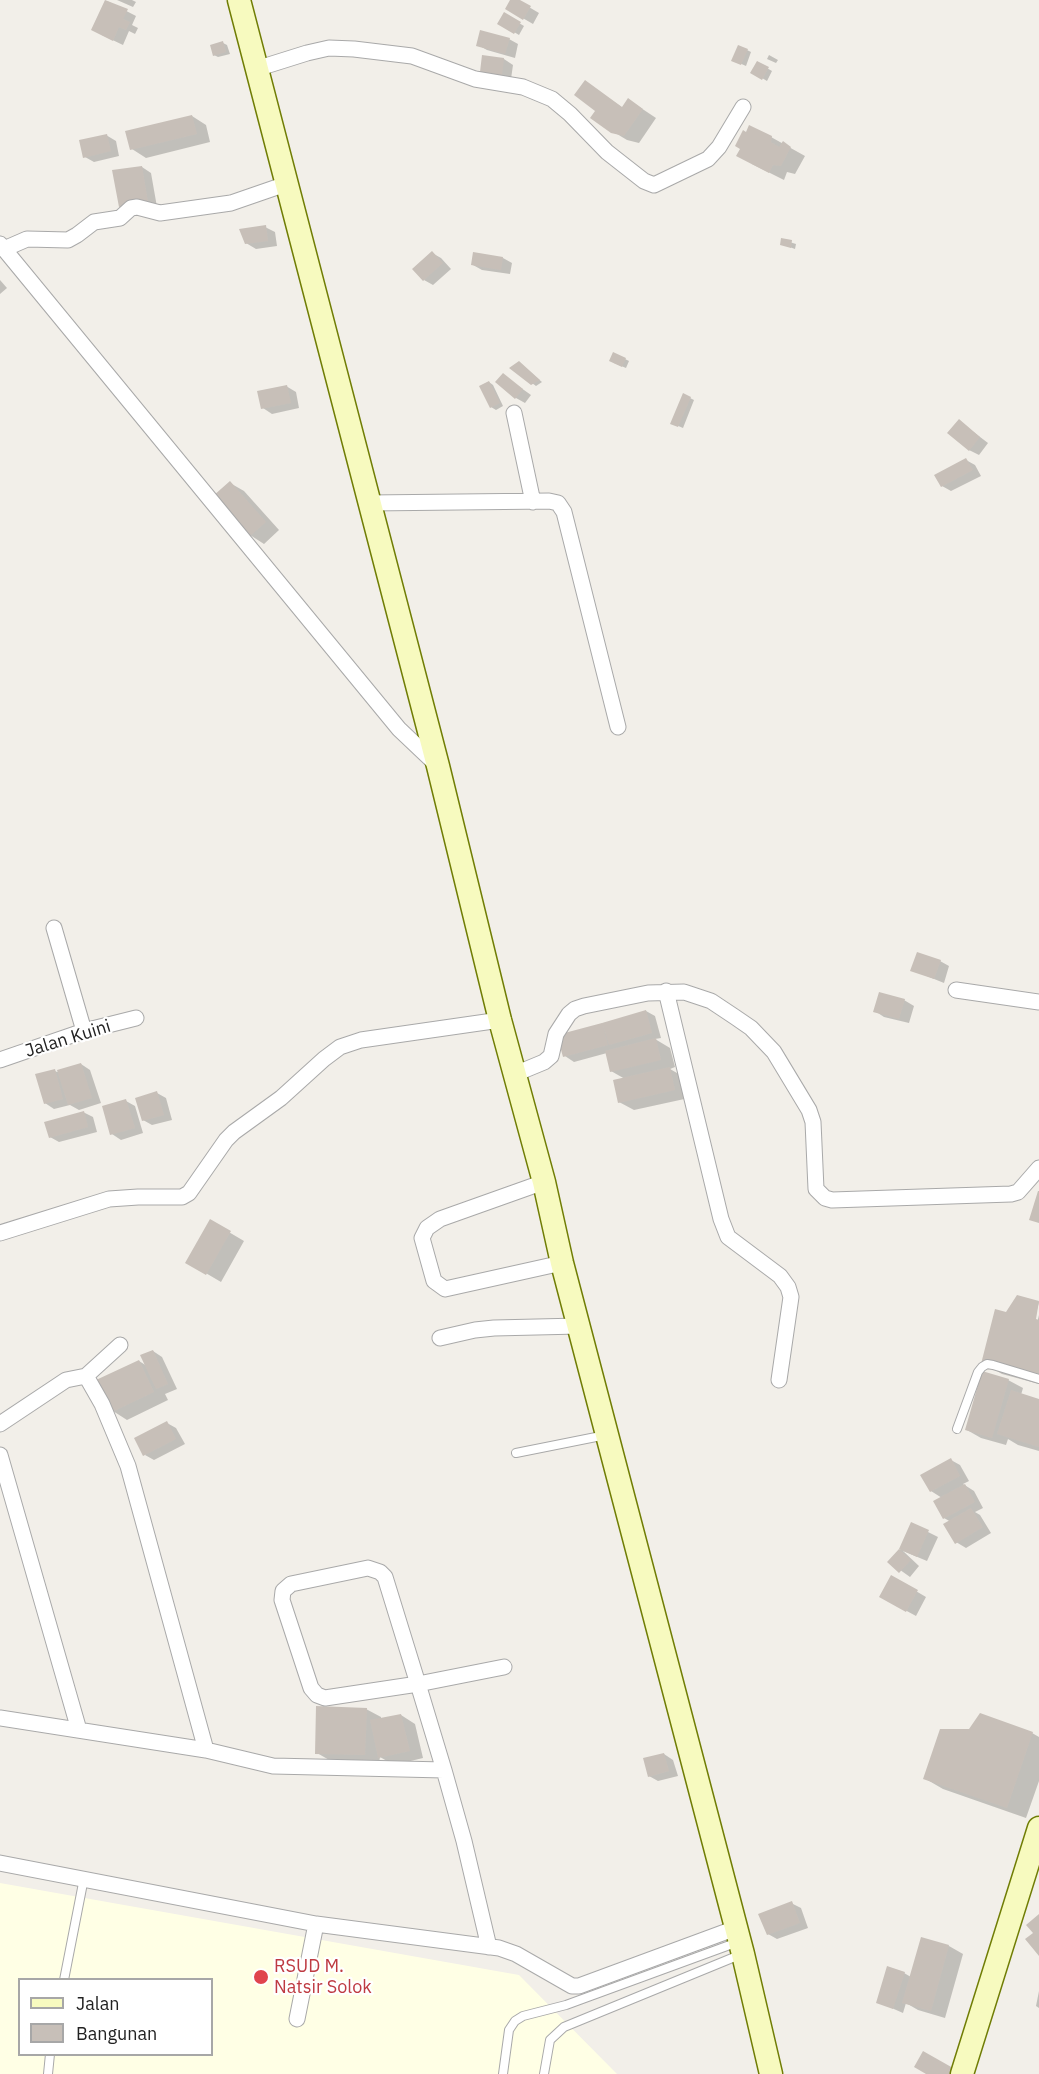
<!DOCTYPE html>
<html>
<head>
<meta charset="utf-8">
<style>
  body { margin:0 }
  #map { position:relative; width:1039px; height:2074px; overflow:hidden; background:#f2efe9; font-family:"IBM Plex Sans",sans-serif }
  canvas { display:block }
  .legend { position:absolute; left:18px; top:1978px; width:195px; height:78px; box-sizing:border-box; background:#fff; border:2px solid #a7a7a7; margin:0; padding:8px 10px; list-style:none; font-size:18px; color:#222 }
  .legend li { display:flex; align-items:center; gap:12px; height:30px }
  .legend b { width:30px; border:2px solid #a7a7a7 }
</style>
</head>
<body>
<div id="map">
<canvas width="1039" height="2074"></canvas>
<ul class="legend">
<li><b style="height:8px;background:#f7fabf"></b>Jalan</li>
<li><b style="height:16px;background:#c7bfb8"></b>Bangunan</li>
</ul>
</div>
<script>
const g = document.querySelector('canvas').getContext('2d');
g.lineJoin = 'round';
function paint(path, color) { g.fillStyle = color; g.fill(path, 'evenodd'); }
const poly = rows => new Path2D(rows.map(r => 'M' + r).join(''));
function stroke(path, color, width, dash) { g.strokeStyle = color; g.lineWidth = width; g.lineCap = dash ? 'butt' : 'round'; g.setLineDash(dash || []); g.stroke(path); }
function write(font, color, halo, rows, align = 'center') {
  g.font = font + ' "IBM Plex Sans",sans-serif'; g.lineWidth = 4.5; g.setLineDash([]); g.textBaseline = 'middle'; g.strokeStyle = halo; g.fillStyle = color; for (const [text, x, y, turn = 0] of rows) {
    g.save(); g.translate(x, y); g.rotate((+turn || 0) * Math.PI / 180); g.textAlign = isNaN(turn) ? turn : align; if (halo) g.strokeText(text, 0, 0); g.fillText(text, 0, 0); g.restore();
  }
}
paint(poly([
  [0,1883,519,1975,617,2074,0,2074],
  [20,1980,212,1980,212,2054,20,2054]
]), '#ffffe5');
paint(poly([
  [117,0,132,0,136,2,133,7],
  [511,0,517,0,539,13,533,24,507,9],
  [107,1,136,16,132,25,138,28,135,34,129,31,123,45,102,35],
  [504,14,524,26,519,35,499,23],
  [509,39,518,44,515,58,487,50,478,45],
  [223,43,227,45,230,54,218,57,214,55],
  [747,50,751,52,746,66,737,62],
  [769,55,778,60,776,63,767,59],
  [484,56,504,59,513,65,511,79,491,76,482,71],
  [758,63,772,71,767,81,752,72],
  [585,82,623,108,629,100,656,118,639,143,627,140,612,131,598,111],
  [192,116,206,125,210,142,146,158,132,149],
  [106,135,116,141,119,156,94,162,85,157],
  [771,137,805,156,795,174,787,172,784,180,752,164],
  [142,167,151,173,157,207,129,211,120,206],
  [265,227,275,232,277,246,256,249,246,243],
  [783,240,796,244,795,249,781,244],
  [432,253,441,258,451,269,433,285,424,280],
  [503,258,512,263,510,274,482,270,473,265],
  [0,280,7,288,0,294],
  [625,359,629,361,626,368,614,363],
  [523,366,542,382,536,386,532,383],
  [503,375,531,395,525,403,516,398],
  [489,382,493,385,503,406,496,410,491,407],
  [286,386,296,392,299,408,272,414,263,408],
  [690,398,694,400,683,428,676,425],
  [959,421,988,443,979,455,969,450],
  [966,460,975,465,981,476,951,491,942,486],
  [230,483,244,491,279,530,264,544,250,535],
  [940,961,949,966,944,983,912,970],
  [904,1000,914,1006,909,1023,884,1017,875,1011],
  [646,1011,655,1016,661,1038,655,1039,670,1048,675,1067,670,1069,684,1077,689,1098,634,1110,619,1102,625,1079,611,1071,607,1053,574,1062,565,1056,559,1036],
  [81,1064,90,1070,101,1103,79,1110,70,1105,54,1109,45,1103,55,1071,57,1072],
  [157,1093,166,1098,172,1120,152,1125,143,1120],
  [126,1101,135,1106,143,1133,121,1140,112,1134],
  [83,1112,93,1117,97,1132,59,1142,50,1137],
  [210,1221,244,1241,221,1282,187,1262],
  [1017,1297,1039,1302,1033,1326,1036,1327,1039,1315,1039,1384,1002,1374,983,1363],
  [153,1351,162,1357,177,1389,165,1394,168,1400,127,1420,113,1411,139,1361,147,1366],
  [1008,1380,1023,1388,1021,1395,1039,1400,1039,1451,1018,1445,1008,1439,1006,1445,981,1438,967,1430],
  [167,1423,176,1428,185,1444,154,1460,145,1455],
  [951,1460,960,1465,969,1481,963,1484,974,1491,983,1508,975,1512,980,1515,991,1533,966,1548,956,1542,951,1522,944,1518,942,1498,931,1491],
  [912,1524,938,1537,927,1561,903,1551,919,1566,910,1577,889,1562,900,1550],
  [892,1577,926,1597,916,1616,881,1597],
  [366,1709,381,1717,381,1720,401,1715,415,1724,423,1758,394,1765,380,1757,379,1763,331,1761,317,1753],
  [970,1731,1032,1733,1039,1737,1039,1781,1026,1818,943,1789,924,1778],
  [664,1754,673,1760,678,1776,658,1781,649,1776],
  [791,1903,801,1908,808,1928,777,1939,768,1934],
  [922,1938,949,1946,963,1954,945,2018,918,2010,906,2003,903,2013,878,2002,904,1973,911,1977],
  [1039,1991,1039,2008,1036,2006]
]), '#0003');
paint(poly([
  [105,0,128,9,123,19,130,22,126,30,119,27,113,41,91,30],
  [510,0,520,0,531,6,523,20,505,9],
  [504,12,521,22,514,34,497,24],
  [480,30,510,38,505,54,476,46],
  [223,41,226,52,213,56,210,45],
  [738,45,748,49,741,65,731,61],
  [482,55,504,58,502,75,480,72],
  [757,61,769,67,762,80,750,73],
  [585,80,622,107,628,98,643,109,624,136,611,133,590,118,595,111,574,95],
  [192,115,197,134,130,150,125,131],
  [749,125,772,136,771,142,779,147,783,141,791,147,781,166,773,165,769,173,736,156,740,149,735,146,743,130,746,132],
  [107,134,111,151,83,158,79,140],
  [142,166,148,202,119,207,112,170],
  [266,225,268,241,245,244,239,229],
  [781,238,792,240,791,248,780,245],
  [432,251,443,263,423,281,412,269],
  [473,252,503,257,501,270,471,265],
  [613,352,626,358,622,367,609,361],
  [519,361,540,380,531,385,509,368],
  [503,373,523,389,515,399,495,382],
  [489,381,500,403,490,408,479,386],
  [287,385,291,403,261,409,257,391],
  [683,393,691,397,678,427,670,424],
  [959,419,980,437,969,451,947,433],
  [966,458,973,470,941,487,934,475],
  [230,481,266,522,249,537,213,496],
  [917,952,941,960,934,979,910,971],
  [879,992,905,999,899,1019,873,1012],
  [646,1010,652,1033,609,1045,602,1023],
  [602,1023,608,1045,563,1057,557,1035],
  [656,1038,661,1060,610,1072,605,1051],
  [81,1063,92,1098,68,1105,57,1070],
  [670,1067,675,1090,618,1103,613,1080],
  [55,1069,63,1099,44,1104,35,1074],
  [157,1091,164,1115,142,1121,135,1098],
  [126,1099,135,1128,110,1135,102,1106],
  [84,1111,88,1127,49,1138,44,1122],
  [1038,1191,1039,1191,1039,1223,1029,1220],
  [210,1219,231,1231,206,1275,185,1263],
  [1017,1295,1039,1301,1036,1319,1039,1320,1039,1379,981,1364,995,1309,1006,1312],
  [153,1350,168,1384,156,1389,140,1355],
  [139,1360,154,1392,112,1412,96,1380],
  [982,1371,1009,1379,992,1438,965,1430],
  [1011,1390,1039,1399,1039,1447,997,1434],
  [167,1421,176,1439,143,1456,134,1438],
  [951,1458,960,1476,930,1492,920,1475],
  [965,1484,975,1502,943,1519,933,1501],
  [971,1508,983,1527,955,1544,943,1524],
  [911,1522,929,1530,917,1557,899,1549],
  [899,1549,911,1560,899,1573,887,1562],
  [891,1575,918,1590,906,1612,879,1597],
  [316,1706,367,1708,365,1755,315,1754],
  [980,1713,1033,1732,1007,1808,923,1779,940,1729,969,1729],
  [401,1714,410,1751,378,1758,370,1720],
  [664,1753,669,1771,648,1777,643,1758],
  [792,1901,800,1923,767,1935,758,1914],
  [1039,1914,1039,1956,1025,1939,1033,1933,1026,1925],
  [921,1937,949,1945,931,2011,902,2003],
  [887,1966,905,1972,893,2009,876,2003],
  [923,2051,953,2068,950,2074,926,2074,914,2067]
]), '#c7bfb8');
const lane = poly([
  [957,1429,978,1372,982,1367,987,1364,993,1365,1039,1379],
  [516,1453,606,1435],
  [64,1980,84,1878],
  [48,2074,50,2054],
  [503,2074,509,2030,515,2021,523,2016,566,2005,738,1942],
  [544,2074,550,2040,564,2027,742,1954]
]);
const street = poly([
  [256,69,307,53,329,48,354,49,412,56,475,79,523,87,552,99,570,114,607,152,644,181,654,185,708,159,719,147,743,107],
  [0,244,399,729,438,766],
  [4,249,27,239,68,240,77,235,94,222,120,218,131,208,137,207,160,213,231,203,286,184],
  [514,413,533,502],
  [369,503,549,501,558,503,564,512,618,727],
  [54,928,84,1031],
  [956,990,1039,1002],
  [666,991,721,1219,728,1237,780,1276,788,1287,791,1297,779,1380],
  [0,1060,84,1031,136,1018],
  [515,1074,544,1062,551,1056,556,1034,569,1014,575,1009,584,1006,648,993,684,992,711,1001,735,1017,751,1028,774,1052,809,1110,813,1122,816,1189,825,1198,832,1200,1011,1194,1018,1192,1039,1168],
  [544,1182,440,1219,427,1228,422,1238,434,1281,445,1289,562,1263],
  [0,1233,109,1199,138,1197,182,1197,189,1193,226,1140,234,1132,281,1098,324,1059,340,1047,361,1040,500,1020],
  [440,1338,475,1330,494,1328,579,1326],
  [86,1376,102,1404,128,1466,206,1750],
  [0,1424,66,1380,86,1376,120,1345],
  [0,1455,79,1730],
  [0,1718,206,1750,273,1766,444,1770],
  [0,1863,316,1924,499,1948,516,1954,572,1986,579,1986,736,1928],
  [489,1947,464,1841,444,1770,418,1684,385,1577,380,1572,368,1568,291,1584,283,1591,282,1600,311,1688,317,1695,325,1698,418,1684,504,1667],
  [297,2019,316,1924]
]);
const secondary = poly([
  [239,0,438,766,500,1020,544,1182,562,1263,743,1954,771,2074],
  [962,2074,1039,1828]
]);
stroke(lane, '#a9a9a9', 10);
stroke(street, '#a9a9a9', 17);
stroke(secondary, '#707d05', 25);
stroke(lane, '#fff', 8);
stroke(street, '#fff', 15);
stroke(secondary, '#f7fabf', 22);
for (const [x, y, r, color] of [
  [261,1977,8,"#e0444e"]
]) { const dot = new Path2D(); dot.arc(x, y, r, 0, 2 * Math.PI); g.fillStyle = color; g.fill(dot); stroke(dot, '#fff', 2); }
write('18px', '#222', '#fff', [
  ["Jalan Kuini",68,1039,-17]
]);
write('18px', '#be3a42', '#fff', [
  ["RSUD M.",274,1967],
  ["Natsir Solok",274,1988]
], 'left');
</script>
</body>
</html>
